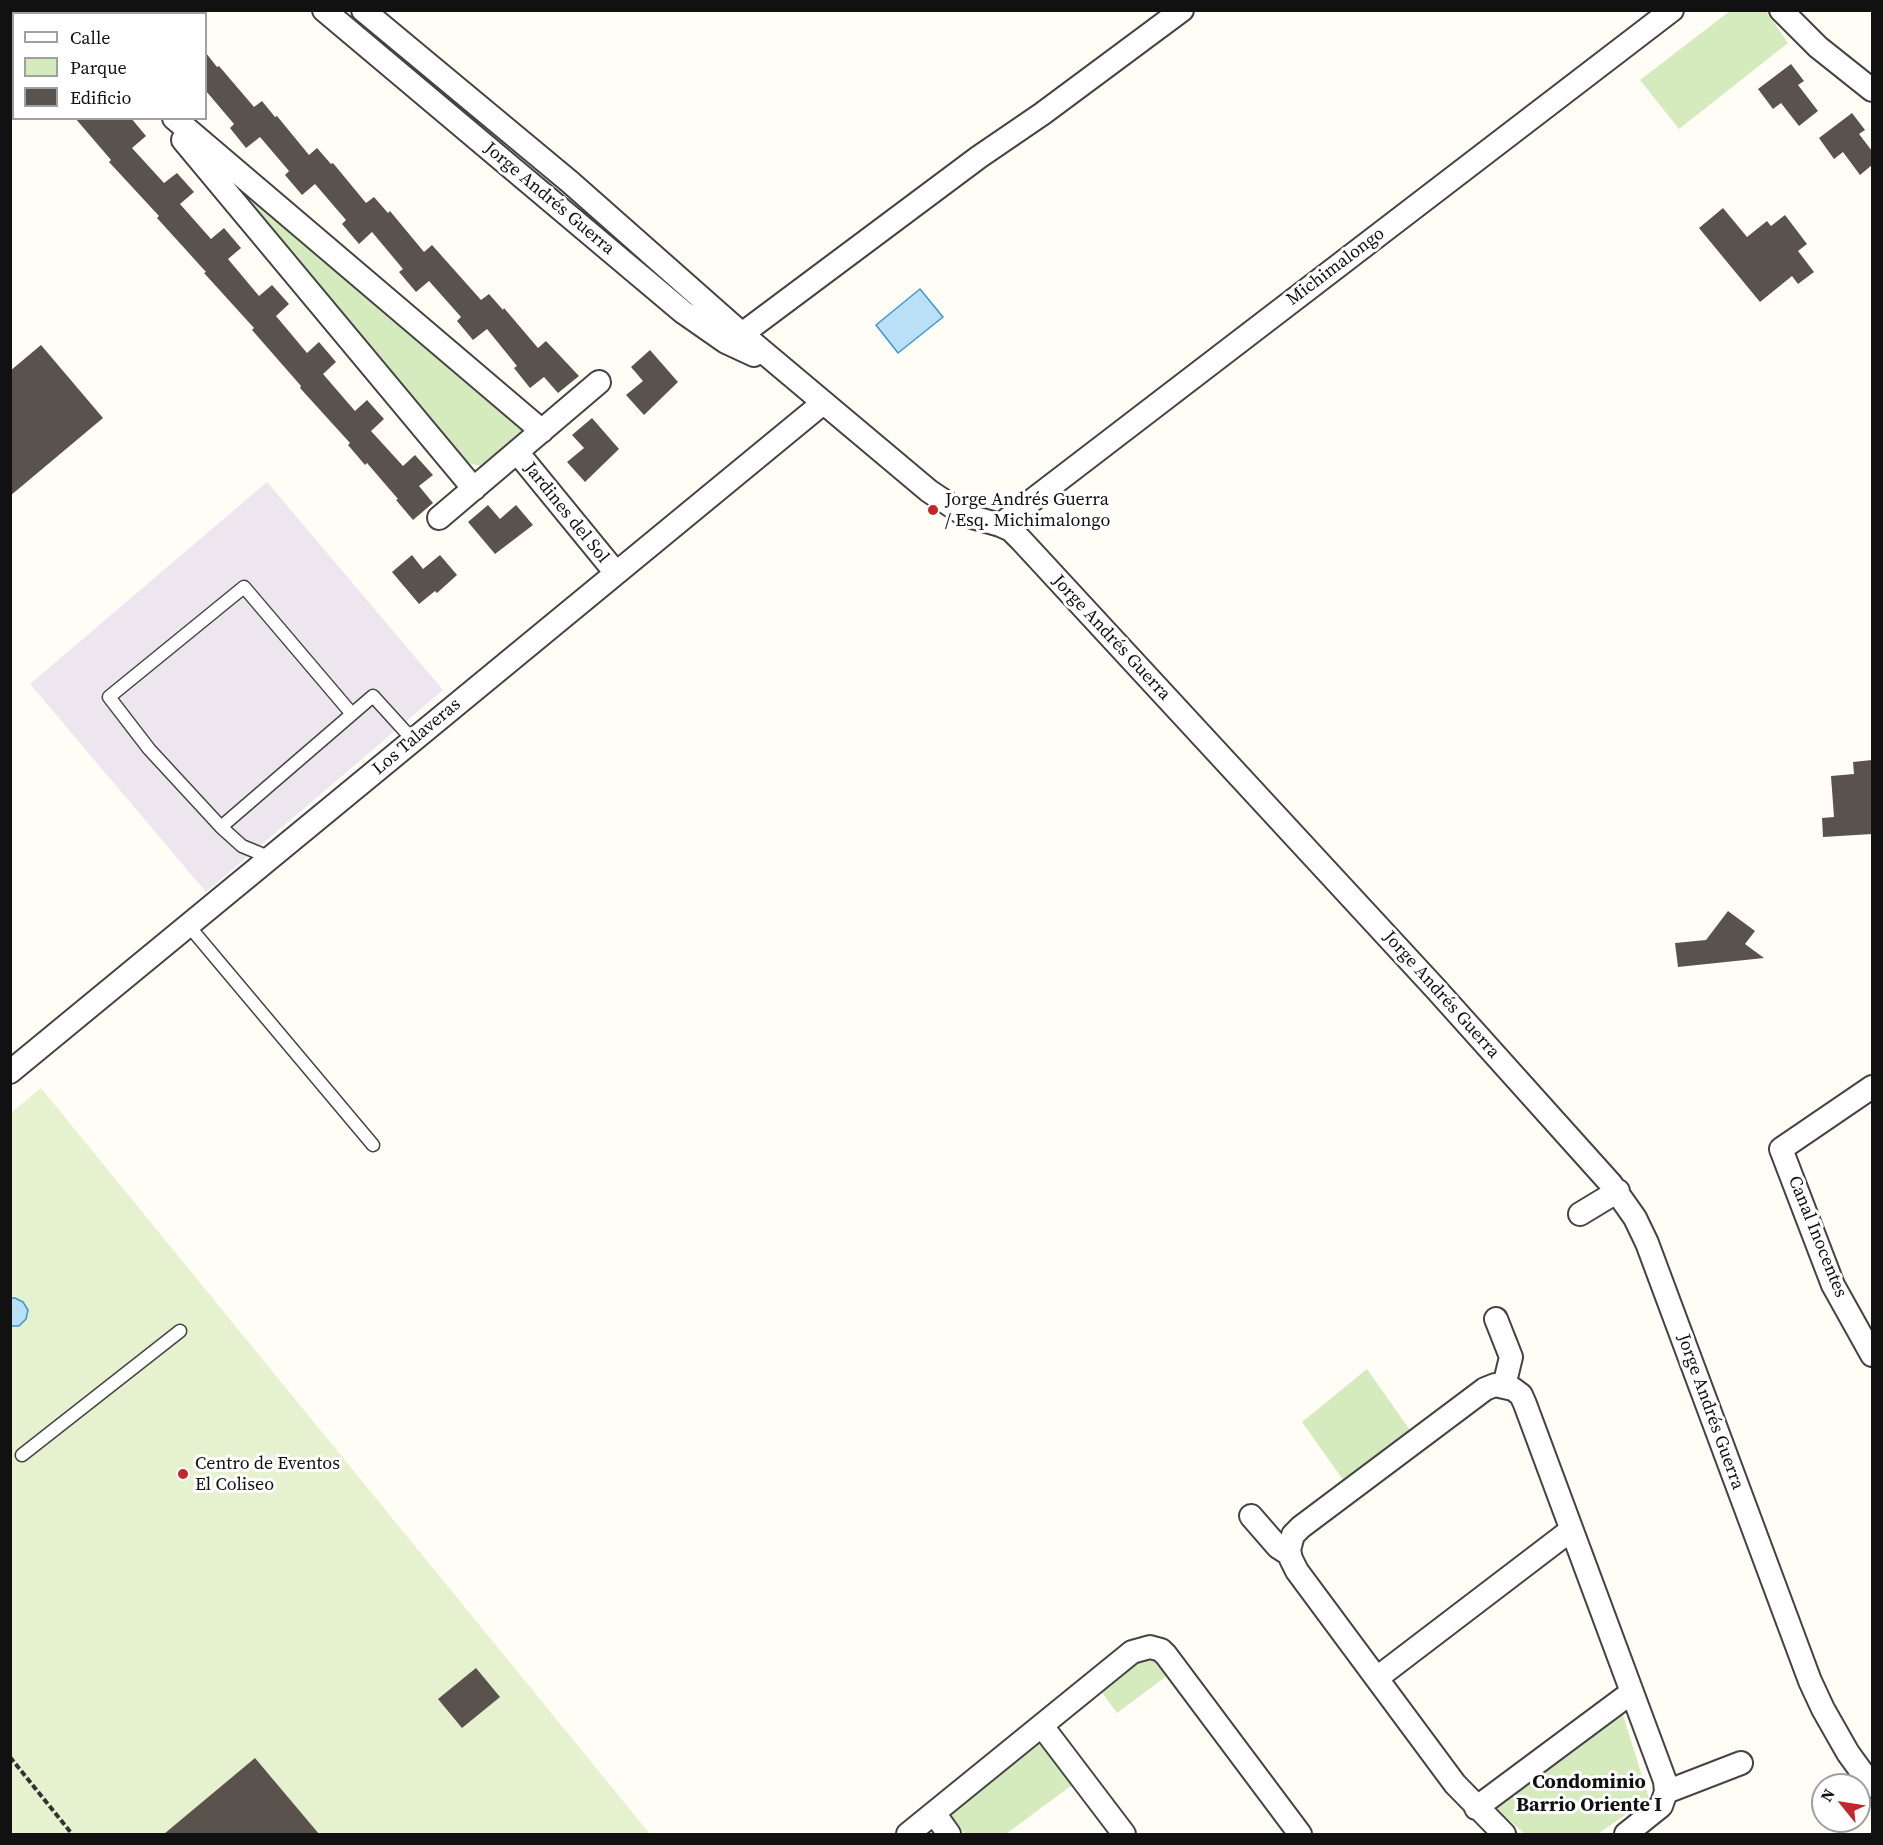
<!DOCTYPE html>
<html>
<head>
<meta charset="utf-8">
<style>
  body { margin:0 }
  #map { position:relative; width:1883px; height:1845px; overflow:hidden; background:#fffdf5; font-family:"Source Serif 4",serif }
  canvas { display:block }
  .frame { position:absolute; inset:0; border:12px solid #111; pointer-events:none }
  .legend { position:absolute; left:12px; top:12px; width:195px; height:108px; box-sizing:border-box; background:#fff; border:2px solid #a0a0a0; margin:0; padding:8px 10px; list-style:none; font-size:18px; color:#111 }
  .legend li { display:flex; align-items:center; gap:12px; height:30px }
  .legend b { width:30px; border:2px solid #a0a0a0 }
  .north { position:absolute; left:1811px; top:1773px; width:60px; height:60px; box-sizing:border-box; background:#fff; border:2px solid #a0a0a0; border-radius:50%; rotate:300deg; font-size:16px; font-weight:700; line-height:24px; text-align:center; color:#111 }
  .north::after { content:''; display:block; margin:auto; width:21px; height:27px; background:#c4262e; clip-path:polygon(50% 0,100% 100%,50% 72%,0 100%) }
</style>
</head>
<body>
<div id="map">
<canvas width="1883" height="1845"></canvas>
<div class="frame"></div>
<ul class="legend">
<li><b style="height:8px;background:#fff"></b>Calle</li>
<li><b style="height:16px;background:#d5ebbd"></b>Parque</li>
<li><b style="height:16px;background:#5a524d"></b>Edificio</li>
</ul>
<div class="north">N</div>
</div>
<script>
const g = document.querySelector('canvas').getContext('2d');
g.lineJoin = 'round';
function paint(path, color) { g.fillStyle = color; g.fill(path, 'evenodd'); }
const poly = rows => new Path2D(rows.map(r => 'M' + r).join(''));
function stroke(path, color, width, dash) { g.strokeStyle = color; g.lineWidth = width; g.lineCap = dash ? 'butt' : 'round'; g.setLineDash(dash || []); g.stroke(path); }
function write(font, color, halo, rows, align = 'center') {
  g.font = font + ' "Source Serif 4",serif'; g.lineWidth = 6; g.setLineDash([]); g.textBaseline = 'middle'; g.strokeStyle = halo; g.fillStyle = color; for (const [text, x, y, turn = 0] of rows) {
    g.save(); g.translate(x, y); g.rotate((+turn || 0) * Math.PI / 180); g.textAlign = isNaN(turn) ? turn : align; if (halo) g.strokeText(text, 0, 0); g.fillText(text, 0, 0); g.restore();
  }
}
paint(poly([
  [267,482,443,690,206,892,30,684]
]), '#eee6ef');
paint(poly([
  [1730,11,1766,11,1788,43,1679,129,1640,80],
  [210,160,518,417,521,431,482,466,467,463],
  [1367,1369,1412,1433,1346,1484,1302,1422],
  [1137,1657,1155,1657,1172,1672,1117,1713,1098,1687],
  [1623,1715,1649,1798,1598,1834,1525,1834,1496,1809],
  [1038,1740,1072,1785,1006,1834,965,1834,946,1810]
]), '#d5ebbd');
paint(poly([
  [41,1088,650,1834,11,1834,10,1114]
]), '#e6f2cf');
const water = poly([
  [920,289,943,317,898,353,876,325,920,289],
  [11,1298,15,1298,23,1302,28,1310,26,1319,19,1326,11,1326,11,1298]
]);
paint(water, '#b9e0f7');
stroke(water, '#3f96cf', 1.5);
paint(poly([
  [206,53,217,67,219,66,254,107,262,101,275,117,277,116,309,155,317,148,331,164,333,163,366,203,374,197,388,213,390,211,424,252,432,245,481,300,489,294,503,310,504,308,538,348,546,341,579,376,558,393,544,377,530,388,514,368,517,366,487,329,473,340,457,321,461,317,429,281,416,292,399,272,403,269,372,232,359,244,342,224,346,220,315,184,302,195,285,175,289,171,260,137,246,148,230,128,234,124,206,91],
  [1791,64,1804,81,1798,85,1818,111,1799,126,1781,103,1773,109,1758,89],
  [1852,113,1865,130,1859,134,1872,151,1872,165,1860,175,1843,152,1834,159,1819,138],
  [75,118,131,118,146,136,132,148,164,183,177,173,194,192,180,204,211,239,224,228,241,248,228,259,259,296,272,285,289,304,276,316,307,353,319,342,336,362,323,374,355,411,367,400,384,419,371,431,403,466,415,455,433,475,419,486,433,503,413,520,396,500,398,499,367,463,365,465,348,445,350,443,300,388,301,386,252,330,254,328,204,273,206,272,157,218,159,216,109,162,111,160],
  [1723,208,1747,237,1767,221,1771,226,1785,215,1807,244,1798,251,1814,272,1798,284,1792,276,1760,302,1699,228],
  [41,345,103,418,10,496,10,371],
  [650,350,678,382,644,415,626,395,643,381,631,367],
  [592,418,619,449,585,482,567,462,584,448,572,435],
  [488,505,500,519,516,505,533,525,495,554,468,522],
  [412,555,423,569,440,555,457,575,437,593,435,591,419,604,392,572],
  [1872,760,1872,834,1823,837,1822,818,1834,817,1831,776,1854,774,1853,762],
  [1728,911,1755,931,1745,944,1764,958,1678,967,1675,943,1706,940],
  [476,1668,500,1697,462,1728,438,1699],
  [255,1758,319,1834,164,1834]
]), '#5a524d');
const service = poly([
  [221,827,373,696,413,740],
  [271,858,242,846,221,827,149,749,109,697,244,587,352,714],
  [188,925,373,1145],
  [22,1455,180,1331]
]);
const minor = poly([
  [324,10,683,312,726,342,754,355],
  [363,10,570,182,742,334,929,491,965,515,1000,525,1011,530,1021,540,1435,988,1611,1184,1635,1218,1647,1243,1810,1681,1823,1709,1848,1753,1872,1786],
  [1781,10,1818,47,1872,90],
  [72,14,76,10],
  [10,67,14,64],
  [174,118,542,431],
  [183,140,474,489],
  [742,334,979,157,1042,114,1182,10],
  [517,452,616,573],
  [439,518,599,382],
  [1000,525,1672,10],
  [10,1072,823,403],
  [1872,1087,1781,1149,1833,1285,1872,1355],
  [1580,1214,1618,1191],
  [1496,1319,1511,1357,1504,1386],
  [1251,1516,1278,1547,1289,1554],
  [1377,1678,1571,1530],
  [1042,1726,1124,1834],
  [1666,1792,1741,1763],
  [1476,1808,1632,1692],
  [934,1813,949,1834],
  [908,1834,1132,1652,1150,1647,1161,1650,1166,1655,1300,1834],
  [1504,1834,1455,1784,1297,1571,1291,1559,1289,1550,1293,1535,1301,1527,1485,1389,1495,1385,1513,1389,1521,1395,1525,1404,1665,1781,1666,1792,1661,1806,1626,1834]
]);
stroke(service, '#444', 15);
stroke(minor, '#444', 26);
stroke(poly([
  [10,1757,72,1834]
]), '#333', 4, [6, 3]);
stroke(service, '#fff', 12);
stroke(minor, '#fff', 22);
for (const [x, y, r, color] of [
  [933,510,6,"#c4262e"],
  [183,1474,6,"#c4262e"]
]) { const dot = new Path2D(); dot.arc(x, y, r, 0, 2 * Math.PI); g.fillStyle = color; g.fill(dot); stroke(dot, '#fff', 2); }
write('18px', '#111', '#fff', [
  ["Jorge Andrés Guerra",549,199,40],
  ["Michimalongo",1336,267,-37],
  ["Jardines del Sol",566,513,51],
  ["Jorge Andrés Guerra",1111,638,47],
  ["Los Talaveras",417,737,-40],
  ["Jorge Andrés Guerra",1441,995,48],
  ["Canal Inocentes",1817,1237,68],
  ["Jorge Andrés Guerra",1710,1412,70]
]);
write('18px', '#111', '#fff', [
  ["Jorge Andrés Guerra",945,500],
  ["/ Esq. Michimalongo",945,521],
  ["Centro de Eventos",195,1464],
  ["El Coliseo",195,1485]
], 'left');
write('bold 20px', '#111', '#fff', [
  ["Condominio",1589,1783],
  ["Barrio Oriente I",1589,1806]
]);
</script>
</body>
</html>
